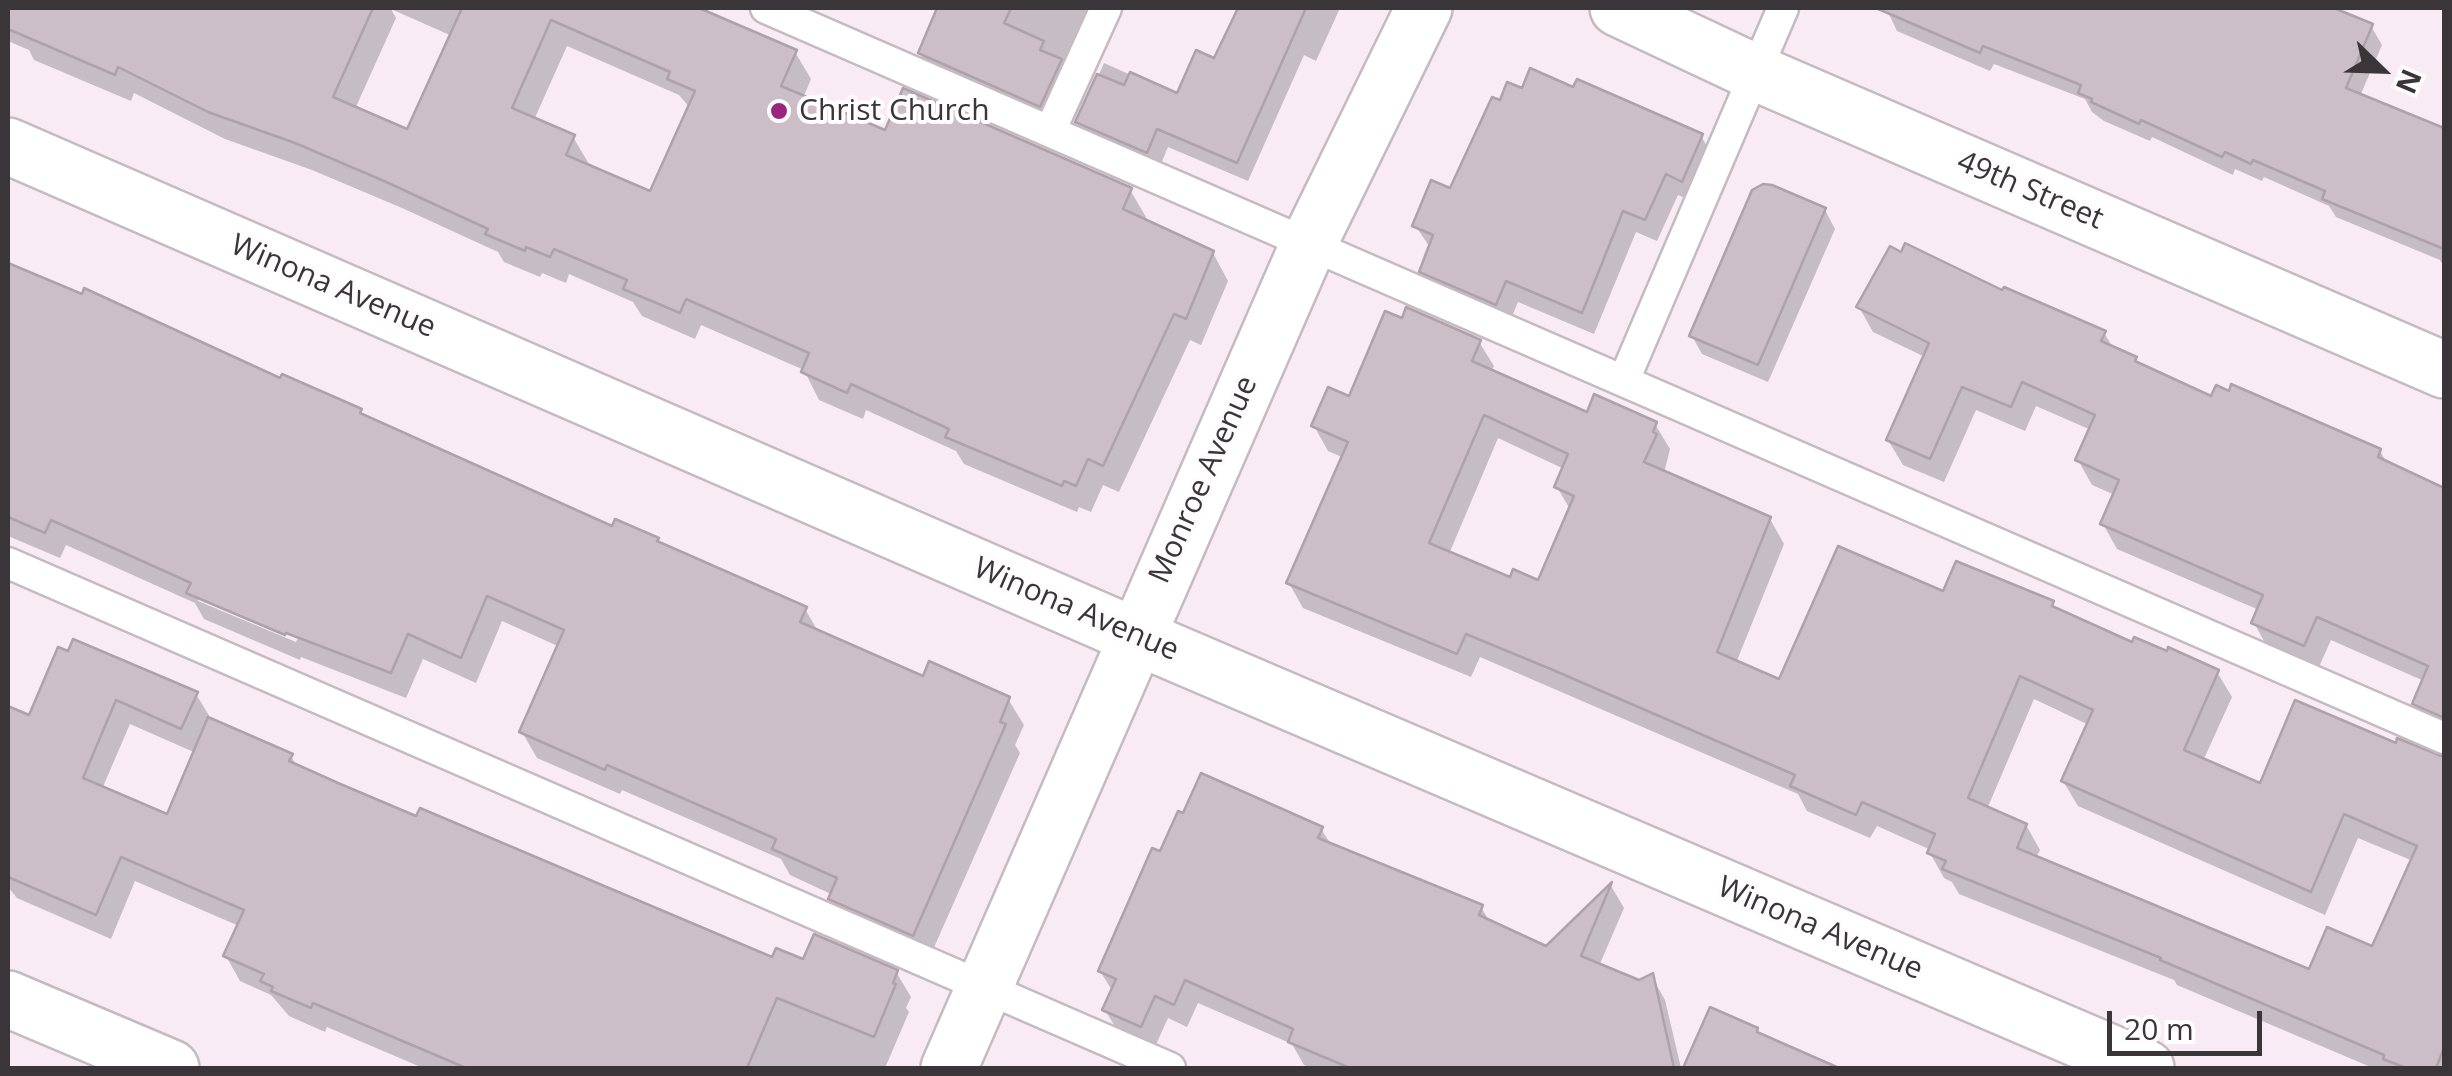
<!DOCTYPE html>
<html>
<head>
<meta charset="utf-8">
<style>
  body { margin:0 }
  #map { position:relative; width:2452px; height:1076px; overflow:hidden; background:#f8ebf4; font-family:"Open Sans",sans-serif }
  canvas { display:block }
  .frame { position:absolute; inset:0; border:10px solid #3a3539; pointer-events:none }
  .north { position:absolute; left:2332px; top:20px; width:100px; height:100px; -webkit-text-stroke:8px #fffcfe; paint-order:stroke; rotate:113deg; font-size:28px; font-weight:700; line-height:40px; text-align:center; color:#3a3539 }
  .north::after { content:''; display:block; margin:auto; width:35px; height:45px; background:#3a3539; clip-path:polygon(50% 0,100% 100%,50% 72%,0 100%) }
  .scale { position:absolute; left:2107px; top:1011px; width:155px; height:45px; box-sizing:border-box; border:5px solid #3a3539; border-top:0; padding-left:12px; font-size:30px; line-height:35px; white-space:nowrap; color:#3a3539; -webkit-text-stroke:8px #fffcfe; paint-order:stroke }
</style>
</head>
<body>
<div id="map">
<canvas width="2452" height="1076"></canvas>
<div class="frame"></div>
<div class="north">N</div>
<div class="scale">20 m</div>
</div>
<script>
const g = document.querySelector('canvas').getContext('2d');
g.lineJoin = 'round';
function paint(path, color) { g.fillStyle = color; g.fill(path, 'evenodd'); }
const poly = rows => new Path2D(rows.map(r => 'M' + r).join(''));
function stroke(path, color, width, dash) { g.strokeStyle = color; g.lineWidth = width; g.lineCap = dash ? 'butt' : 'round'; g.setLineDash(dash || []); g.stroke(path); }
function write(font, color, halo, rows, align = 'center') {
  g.font = font + ' "Open Sans",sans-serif'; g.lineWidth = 8; g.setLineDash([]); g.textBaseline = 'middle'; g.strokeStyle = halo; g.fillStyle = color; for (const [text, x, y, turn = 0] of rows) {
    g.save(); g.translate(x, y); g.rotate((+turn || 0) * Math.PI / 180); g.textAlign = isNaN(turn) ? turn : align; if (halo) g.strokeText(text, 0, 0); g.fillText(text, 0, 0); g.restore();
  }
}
paint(poly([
  [8,8,692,8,795,52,811,79,803,98,886,133,1130,190,1146,217,1144,222,1213,253,1228,281,1201,345,1190,340,1119,492,1103,485,1091,512,1079,507,1077,512,964,464,956,451,866,410,863,419,819,400,804,370,701,325,695,339,642,316,633,302,569,274,566,283,542,273,540,277,504,262,498,252,402,208,312,170,225,139,134,93,131,101,34,60,29,50,8,41],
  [391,9,452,36,409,132,355,109,396,18],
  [567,46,679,95,690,108,651,194,588,167,589,164,573,137,534,120],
  [932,8,1106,8,1056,133,936,81,920,53,939,10],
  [1241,8,1340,8,1316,61,1304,55,1248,181,1168,147,1158,171,1089,141,1078,122,1104,63,1178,96,1215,61],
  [1882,8,2328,8,2371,26,2382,45,2360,96,2444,131,2444,267,2440,260,2336,217,2329,206,2264,177,2262,181,2235,169,2233,175,2152,137,2150,141,2104,121,2092,112,2085,99,1994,64,1990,71,1897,31,1887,10],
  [1701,136,1714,158,1694,202,1678,195,1657,241,1636,232,1594,334,1518,302,1508,326,1435,294,1422,272,1431,249,1415,225,1452,192],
  [1825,210,1835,229,1768,382,1702,354,1692,336],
  [8,265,360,411,364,418,613,529,657,540,660,545,805,609,819,633,924,679,1008,699,1024,725,1015,745,1020,753,928,961,846,925,831,899,833,895,790,875,781,859,622,790,620,794,537,758,522,732,560,647,502,621,476,683,423,659,406,698,301,657,300,660,204,619,195,603,66,545,60,558,8,536],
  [198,595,298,638,296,642,198,601],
  [2004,294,2104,333,2114,349,2135,359,2139,366,2213,399,2380,451,2388,465,2444,490,2444,736,2429,728,2415,704,2424,681,2331,640,2318,669,2268,648,2254,623,2259,610,2117,549,2103,524,2115,495,2092,485,2078,460,2091,430,2036,406,2025,431,1976,410,1944,482,1903,465,1888,440,1925,357,1873,332,1859,307],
  [1479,342,1494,366,1491,372,1588,415,1655,424,1670,449,1664,473,1770,519,1784,544,1736,663,1781,682,1944,595,2053,603,2057,610,2134,645,2217,672,2232,697,2203,761,2261,787,2397,746,2437,758,2444,757,2444,1068,2373,1068,2177,985,2174,980,1959,894,1952,882,1944,878,1930,853,1931,850,1877,826,1870,838,1807,811,1798,794,1480,657,1471,677,1303,608,1289,583,1344,458,1328,451,1314,426,1350,399],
  [1498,438,1564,469,1557,487,1571,511,1539,583,1511,580,1449,554],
  [2034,699,2089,725,2063,781,2078,806,2325,915,2358,838,2413,861,2374,949,2310,972,2036,858,2040,850,2026,825,1987,809],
  [59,650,196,694,211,719,291,756,298,768,418,820,773,960,896,972,911,997,906,1008,909,1012,885,1068,423,1068,327,1027,325,1032,289,1016,271,995,240,981,226,956,239,926,135,881,111,939,17,898,8,887,8,715,10,710,30,719],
  [130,724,196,753,169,817,102,789],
  [1321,829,1332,846,1481,907,1491,924,1546,949,1611,886,1624,908,1599,966,1639,983,1652,977,1665,1000,1681,1068,1311,1068,1304,1065,1292,1044,1198,1003,1187,1027,1168,1018,1154,1049,1119,1033,1105,1010,1113,992,1100,971,1162,855],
  [1712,1010,1806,1062,1821,1068,1686,1068]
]), '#0003');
const building = poly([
  [8,8,373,8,333,97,407,129,462,8,699,8,797,50,781,86,885,130,903,88,1132,188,1123,209,1214,251,1186,319,1174,314,1103,466,1088,459,1076,486,1064,481,1062,486,945,437,949,429,851,384,847,393,801,372,809,353,686,299,680,313,623,289,627,280,554,249,550,257,526,247,525,251,485,234,488,229,384,181,295,143,208,112,118,67,115,75,8,29,8,8],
  [551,20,670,72,667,79,695,91,650,191,566,155,575,135,512,108,551,20],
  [937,8,1011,8,1004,23,1044,41,1040,50,1062,59,1040,107,918,53,937,8],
  [1238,8,1306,8,1237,163,1157,129,1147,153,1075,122,1097,74,1124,85,1130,72,1177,93,1196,50,1214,58,1238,8],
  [1876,8,2334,8,2373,24,2346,88,2444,128,2444,249,2322,199,2325,191,2253,160,2251,164,2225,152,2222,157,2141,120,2139,124,2091,102,2092,99,2078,93,2081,85,1983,46,1980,53,1876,8],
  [1530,68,1573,87,1577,79,1703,134,1682,182,1666,174,1645,220,1623,211,1582,313,1506,281,1496,305,1419,272,1433,235,1412,226,1431,180,1450,188,1492,97,1500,100,1507,82,1522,88,1530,68],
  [1763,184,1772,185,1826,208,1758,365,1689,336,1752,190,1763,184],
  [1905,243,2002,290,2004,287,2106,331,2101,341,2137,357,2135,361,2211,396,2216,385,2229,391,2231,384,2381,449,2378,457,2444,488,2444,718,2412,704,2428,666,2317,617,2304,646,2251,623,2263,595,2100,524,2119,480,2075,460,2095,415,2022,382,2011,407,1962,387,1930,459,1886,440,1929,343,1856,307,1890,246,1901,252,1905,243],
  [8,263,82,294,84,288,280,378,282,374,362,409,360,413,612,526,615,519,659,538,657,541,807,607,800,622,923,676,929,661,1010,697,1000,722,1006,724,913,936,828,899,837,878,772,849,776,839,607,765,605,770,519,732,564,630,487,596,461,658,408,634,391,673,286,633,285,635,186,593,191,583,51,520,45,533,8,517,8,263],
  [1406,307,1481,340,1472,361,1587,412,1594,394,1657,422,1653,432,1657,434,1644,462,1771,517,1717,652,1779,679,1838,546,1943,591,1956,561,2054,601,2052,606,2132,642,2134,637,2167,651,2168,647,2219,670,2184,750,2260,783,2295,700,2396,743,2397,738,2444,757,2444,1048,2436,1068,2406,1068,2383,1059,2384,1055,2160,960,2161,958,1942,869,1946,861,1927,853,1935,834,1862,802,1856,815,1790,786,1795,775,1553,670,1466,634,1457,654,1286,583,1348,442,1311,426,1328,387,1349,396,1385,311,1402,318,1406,307],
  [1484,415,1568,454,1554,487,1574,496,1538,580,1513,569,1510,577,1429,543,1484,415],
  [2020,676,2093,710,2061,781,2311,892,2344,814,2417,846,2372,946,2327,927,2309,969,2017,848,2027,824,1968,798,2020,676],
  [73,639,198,692,181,729,116,700,83,778,167,814,208,717,293,754,289,761,338,783,416,816,420,808,772,957,776,948,803,959,814,934,898,970,893,983,896,984,874,1037,777,998,747,1068,466,1068,313,1003,311,1008,271,991,273,987,260,981,264,974,223,956,244,910,121,857,96,915,8,877,8,706,29,715,58,647,68,651,73,639],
  [1201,773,1323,827,1318,838,1483,905,1479,915,1546,946,1612,882,1581,956,1639,980,1653,973,1674,1068,1350,1068,1288,1042,1293,1029,1185,980,1174,1005,1155,996,1141,1027,1102,1010,1116,979,1098,971,1152,848,1160,851,1178,811,1183,813,1201,773],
  [1710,1007,1758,1028,1757,1032,1839,1068,1683,1068,1710,1007]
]);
paint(building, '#cbbec6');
stroke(building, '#aea2aa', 2.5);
const service = poly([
  [766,8,2444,738],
  [1050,131,1106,8],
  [1624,380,1783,8],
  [8,563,1170,1068]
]);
const minor = poly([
  [1618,8,1754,72,2444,370],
  [8,999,171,1068]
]);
const tertiary = poly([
  [8,146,1135,636,2146,1068],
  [949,1068,1309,243,1424,8]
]);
stroke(service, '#c6bac2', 35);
stroke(minor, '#c6bac2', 60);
stroke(tertiary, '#c6bac2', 60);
stroke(service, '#fff', 30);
stroke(minor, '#fff', 55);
stroke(tertiary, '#fff', 55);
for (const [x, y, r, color] of [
  [779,111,10,"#9a2581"]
]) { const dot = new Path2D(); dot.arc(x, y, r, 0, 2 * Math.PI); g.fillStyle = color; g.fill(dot); stroke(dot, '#fffcfe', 4); }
write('30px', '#3a3539', '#fffcfe', [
  ["Christ Church",799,111]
], 'left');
write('30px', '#3a3539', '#fffcfe', [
  ["49th Street",2030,191,23],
  ["Winona Avenue",333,287,23],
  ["Monroe Avenue",1204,480,-66],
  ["Winona Avenue",1076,610,23],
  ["Winona Avenue",1820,929,23]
]);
</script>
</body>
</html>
